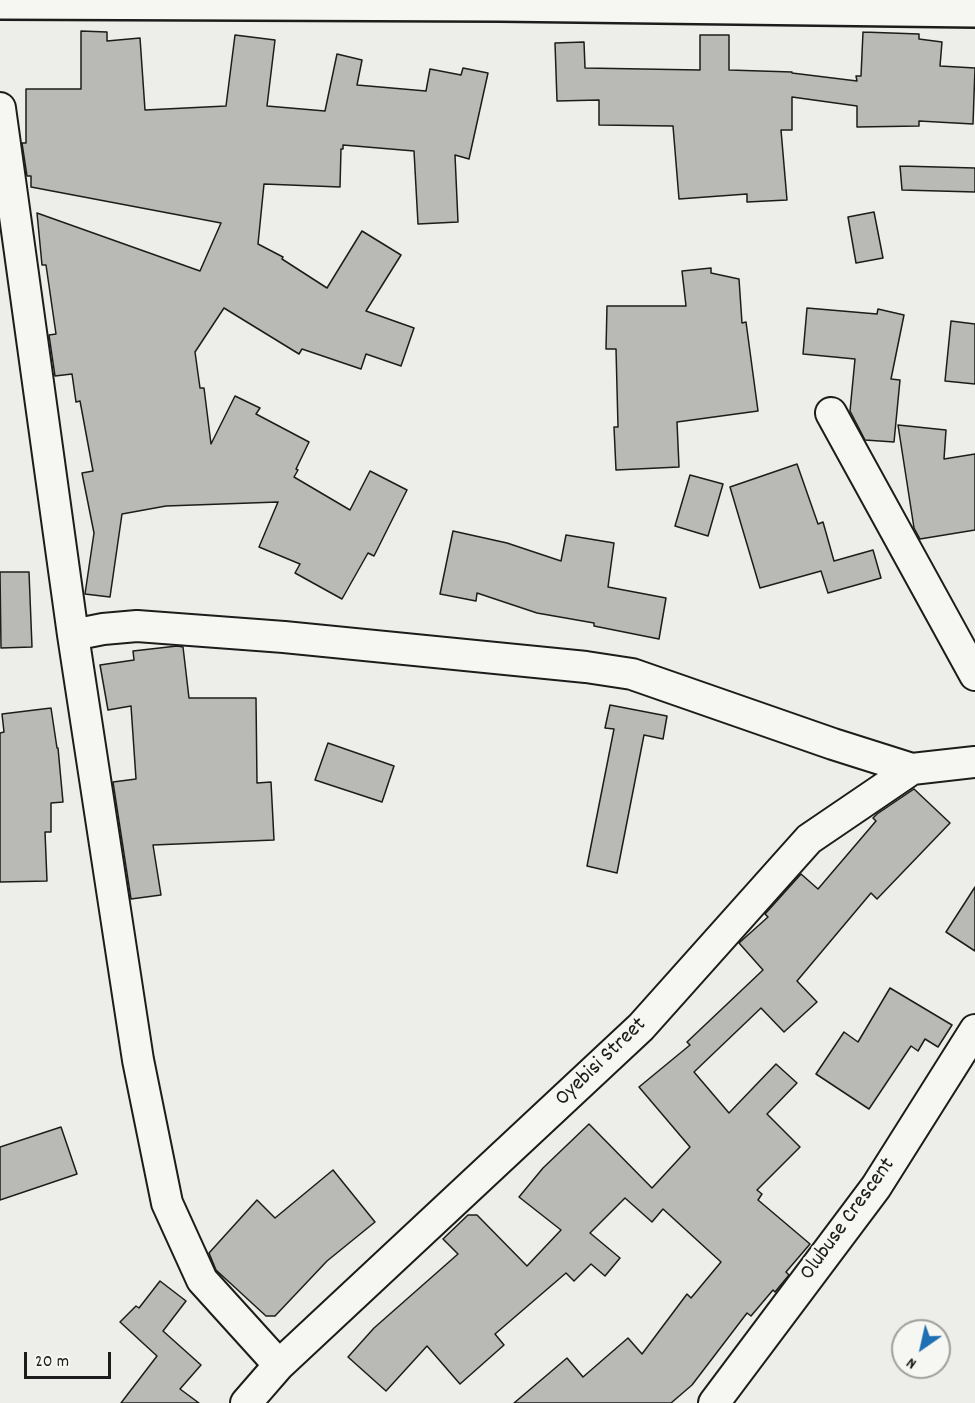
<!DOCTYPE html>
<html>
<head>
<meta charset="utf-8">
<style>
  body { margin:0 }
  #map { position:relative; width:975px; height:1403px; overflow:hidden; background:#edede9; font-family:Dekko,sans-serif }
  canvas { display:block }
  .north { position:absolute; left:891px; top:1319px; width:60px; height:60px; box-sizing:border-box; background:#f6f6f2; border:2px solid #9f9f9c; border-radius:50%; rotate:214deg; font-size:16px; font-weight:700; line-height:24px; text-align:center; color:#1c1c1c }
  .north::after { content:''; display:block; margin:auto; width:21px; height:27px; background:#1f6fb2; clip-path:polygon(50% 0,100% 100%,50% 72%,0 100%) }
  .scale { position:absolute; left:24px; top:1352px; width:87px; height:27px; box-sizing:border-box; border:3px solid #1c1c1c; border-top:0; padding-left:8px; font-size:18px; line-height:21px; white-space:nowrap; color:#1c1c1c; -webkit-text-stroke:4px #f6f6f2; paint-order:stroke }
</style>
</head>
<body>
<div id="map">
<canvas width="975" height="1403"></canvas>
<div class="north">N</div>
<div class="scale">20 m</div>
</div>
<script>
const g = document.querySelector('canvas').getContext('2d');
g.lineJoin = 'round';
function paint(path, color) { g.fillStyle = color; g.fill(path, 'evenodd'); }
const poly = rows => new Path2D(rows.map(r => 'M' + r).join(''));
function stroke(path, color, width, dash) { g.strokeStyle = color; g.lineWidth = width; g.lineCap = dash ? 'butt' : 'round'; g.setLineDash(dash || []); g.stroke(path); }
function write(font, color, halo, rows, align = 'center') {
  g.font = font + ' Dekko,sans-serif'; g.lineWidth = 5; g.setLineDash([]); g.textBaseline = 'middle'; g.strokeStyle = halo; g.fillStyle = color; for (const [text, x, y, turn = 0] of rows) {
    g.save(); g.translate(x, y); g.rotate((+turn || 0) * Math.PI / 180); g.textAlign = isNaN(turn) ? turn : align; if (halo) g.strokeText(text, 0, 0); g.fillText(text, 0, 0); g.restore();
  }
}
const building = poly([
  [81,31,107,32,107,41,140,38,145,110,226,106,235,35,275,40,267,106,325,111,337,54,362,60,357,85,426,91,430,69,461,75,463,68,488,73,469,159,455,155,458,222,418,224,414,151,343,145,343,149,341,149,340,187,264,184,258,244,283,257,282,259,327,288,362,231,401,255,366,311,414,328,401,366,366,354,361,369,302,349,299,354,224,308,195,352,200,388,204,388,211,444,235,396,260,408,256,414,309,442,296,469,298,470,294,477,350,510,370,471,407,490,374,556,368,553,342,599,295,573,300,564,259,547,278,502,166,506,122,514,110,597,85,594,94,533,82,473,93,471,80,401,76,402,72,374,55,376,49,335,56,334,46,265,42,265,37,213,200,271,221,223,31,187,31,176,27,176,22,143,26,143,26,89,81,89,81,31],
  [863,32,919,34,919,39,942,42,940,66,975,68,973,124,919,121,919,126,857,127,857,106,792,97,792,130,781,130,787,200,747,202,747,194,679,199,673,126,599,125,599,100,557,101,555,43,584,42,585,68,700,70,700,35,729,35,729,70,792,72,792,73,857,81,856,76,861,76,863,32],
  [900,166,975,168,975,192,902,190,900,166],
  [874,212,883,258,856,263,848,217,874,212],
  [711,268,711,273,739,279,742,323,746,322,758,411,677,422,679,467,616,470,614,427,618,427,616,349,606,349,607,306,686,306,682,271,711,268],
  [807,308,877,314,878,309,904,315,891,379,900,380,894,442,865,440,850,411,855,359,803,354,807,308],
  [951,321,975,324,975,384,945,381,951,321],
  [898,425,946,430,944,459,975,454,975,530,920,539,914,528,898,425],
  [797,464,818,524,823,522,834,561,873,550,881,578,828,593,821,571,760,588,730,487,797,464],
  [690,475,723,484,708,536,675,526,690,475],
  [453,531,507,543,561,561,566,535,614,543,608,587,666,598,659,639,594,626,594,623,537,613,477,593,476,601,440,594,453,531],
  [0,572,29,572,32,647,1,648,0,572],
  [177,646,183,647,189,698,256,698,257,783,271,782,274,840,153,845,161,895,131,899,113,782,136,779,131,706,108,710,100,665,134,660,133,651,177,646],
  [610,705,667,716,663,739,644,735,617,873,587,866,614,729,605,728,610,705],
  [51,708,57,748,58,748,63,802,51,803,51,832,45,832,47,881,0,882,0,733,4,732,2,714,51,708],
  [328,743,394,766,382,802,315,780,328,743],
  [914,789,950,823,877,899,871,893,797,981,817,1002,784,1032,761,1008,694,1072,729,1113,776,1064,797,1083,767,1114,800,1147,757,1190,762,1194,758,1200,810,1244,786,1272,789,1275,775,1292,773,1290,751,1316,747,1313,692,1385,671,1403,514,1403,567,1358,583,1377,628,1338,642,1354,687,1294,691,1298,721,1262,663,1209,652,1222,625,1198,590,1233,620,1258,605,1276,591,1264,574,1281,566,1273,495,1334,504,1345,460,1384,427,1346,386,1391,348,1357,374,1328,458,1254,443,1239,468,1215,477,1215,527,1266,561,1230,519,1197,543,1168,589,1124,652,1188,690,1147,639,1087,690,1045,687,1042,763,970,739,943,768,917,765,914,801,874,818,889,876,821,873,818,877,814,914,789],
  [975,887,975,951,946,932,975,887],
  [890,988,952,1025,938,1047,925,1039,918,1051,911,1046,869,1109,816,1074,844,1032,858,1042,890,988],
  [61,1127,77,1174,0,1200,0,1147,61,1127],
  [333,1170,375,1222,327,1261,275,1316,266,1316,216,1270,209,1253,257,1200,275,1218,333,1170],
  [160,1281,186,1301,163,1331,201,1365,180,1389,199,1403,121,1403,157,1356,120,1322,136,1306,139,1308,160,1281]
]);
paint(building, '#b9b9b6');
stroke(building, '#1c1c1c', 1.5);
const street = poly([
  [0,108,73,635,138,1060,167,1203,202,1280,279,1365],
  [831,413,975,675],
  [73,635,103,629,137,626,284,637,586,667,632,674,833,744,912,769],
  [246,1403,279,1365,641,1027,809,839,912,769,975,762],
  [714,1403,876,1187,975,1030]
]);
const primary = poly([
  [0,2,499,4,975,10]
]);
stroke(street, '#1c1c1c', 34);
stroke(primary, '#1c1c1c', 38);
stroke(street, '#f6f6f2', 30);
stroke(primary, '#f6f6f2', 33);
write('22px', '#1c1c1c', '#f6f6f2', [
  ["Oyebisi Street",602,1063,-44],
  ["Olubuse Crescent",849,1220,-54]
]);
</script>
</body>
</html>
